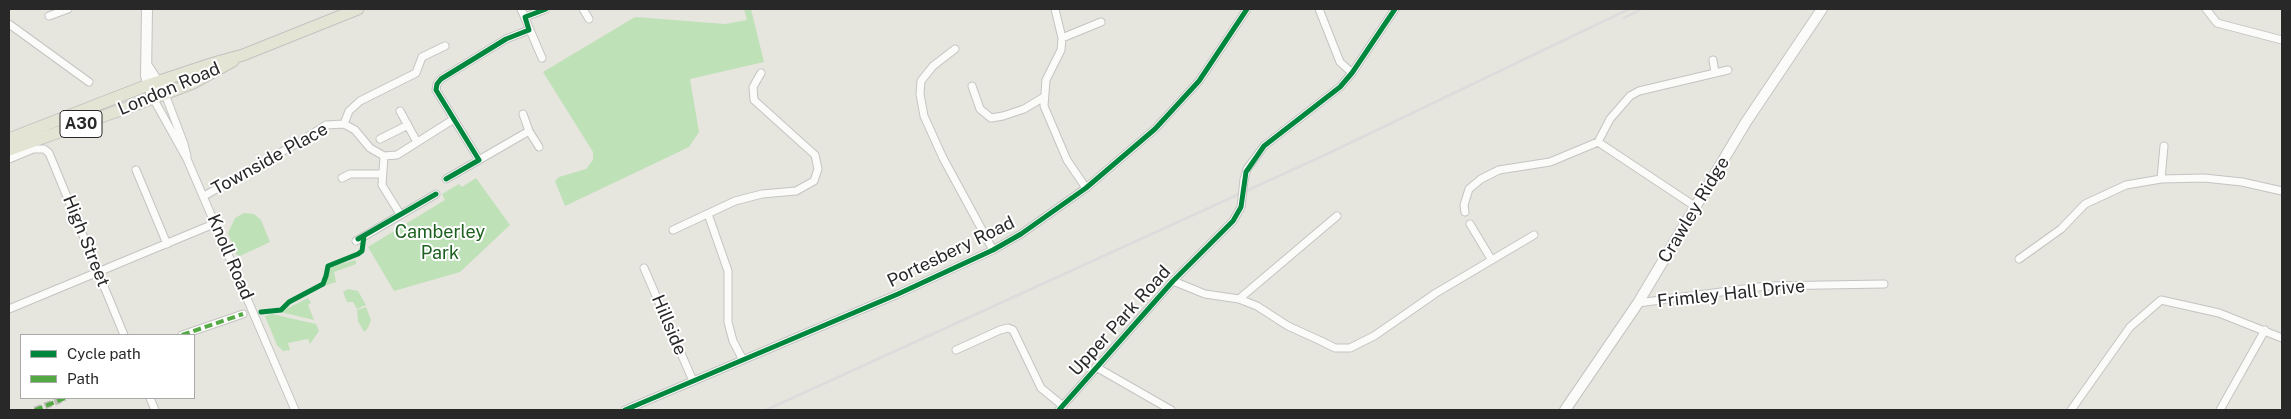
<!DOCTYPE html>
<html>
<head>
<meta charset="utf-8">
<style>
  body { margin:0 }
  #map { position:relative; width:2291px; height:419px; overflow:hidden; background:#e6e5de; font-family:"Public Sans",sans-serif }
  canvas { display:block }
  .frame { position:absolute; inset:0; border:10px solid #282828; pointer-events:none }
  .legend { position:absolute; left:20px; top:334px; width:175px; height:65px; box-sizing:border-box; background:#fff; border:1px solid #a9a9a9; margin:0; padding:6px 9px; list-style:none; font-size:15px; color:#282828 }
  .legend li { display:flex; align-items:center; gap:10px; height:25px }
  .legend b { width:25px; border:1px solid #a9a9a9 }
</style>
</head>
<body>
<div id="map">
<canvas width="2291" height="419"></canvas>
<div class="frame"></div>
<ul class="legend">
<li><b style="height:6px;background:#00873e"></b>Cycle path</li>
<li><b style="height:6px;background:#53aa44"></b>Path</li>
</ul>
</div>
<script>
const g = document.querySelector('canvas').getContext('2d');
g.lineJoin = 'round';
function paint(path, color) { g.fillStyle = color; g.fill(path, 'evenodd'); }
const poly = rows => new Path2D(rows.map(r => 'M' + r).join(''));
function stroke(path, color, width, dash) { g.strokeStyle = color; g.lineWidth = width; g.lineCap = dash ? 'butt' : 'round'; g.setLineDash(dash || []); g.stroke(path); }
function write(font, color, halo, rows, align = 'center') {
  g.font = font + ' "Public Sans",sans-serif'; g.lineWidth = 4; g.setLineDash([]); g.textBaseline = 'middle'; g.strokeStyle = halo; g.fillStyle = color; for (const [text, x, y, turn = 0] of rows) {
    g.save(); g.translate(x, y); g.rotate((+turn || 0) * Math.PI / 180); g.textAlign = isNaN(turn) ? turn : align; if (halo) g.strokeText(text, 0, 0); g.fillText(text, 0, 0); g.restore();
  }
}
paint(poly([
  [744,9,751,9,764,62,690,79,699,132,689,147,565,206,555,181,559,177,586,169,593,160,593,152,543,72,635,17,725,24,747,20],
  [476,178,510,225,460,272,394,291,368,247,445,200,442,194,459,184,462,187],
  [244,213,254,214,261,220,270,242,240,256,236,254,228,233,235,218],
  [356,260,356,264,334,272,336,282,324,286,325,271,329,267],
  [348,289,358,291,366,305,357,309,353,302,347,302,343,292],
  [308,298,311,303,308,305,314,320,280,312],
  [366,307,371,320,368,328,364,332,358,321,357,310],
  [272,314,316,324,319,331,310,344,308,339,288,343,290,350,283,351,277,345,265,316]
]), '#bfe1b8');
stroke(poly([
  [35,410,65,398]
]), '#c0bfba', 7, [7, 3.5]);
const street = poly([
  [521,9,542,58],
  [583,9,589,19],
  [1055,9,1062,38,1061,50,1046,80,1044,106,1067,160,1086,188],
  [1319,9,1340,62,1352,73],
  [2206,9,2217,23,2282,40],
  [49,16,68,9],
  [525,17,546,9],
  [9,24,89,82],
  [1062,38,1101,22],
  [955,49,933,66,921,81,920,94,924,116,943,158,993,250],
  [1713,60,1715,73],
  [972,86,980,109,991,118,1003,116,1024,109,1044,97],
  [165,94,184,144,187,156],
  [153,98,187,159,295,410],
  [400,111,417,142],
  [523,114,529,131,539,147],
  [344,124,349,111,360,101,416,73,422,57,445,46],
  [380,139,408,125],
  [1598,142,1696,207],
  [384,156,382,185,400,214],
  [9,159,33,149,44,149,49,153,124,335],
  [479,160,436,90,437,84,441,79,506,39,529,30],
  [136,170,167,244],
  [342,178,350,174,382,174],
  [446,179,529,131],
  [2161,179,2164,146],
  [1244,180,1247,169,1264,146,1340,87,1352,73,1395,9],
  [204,196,301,141,326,125,344,124,355,130,370,148,384,156,397,155,454,119],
  [1465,212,1464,205,1469,189,1481,179,1499,170,1550,162,1598,142,1610,119,1630,96,1639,91,1728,70],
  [708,214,728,271,728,322,733,341,743,360],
  [1470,224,1491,259],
  [673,230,735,201,762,194,796,191,814,181,818,169,815,155,754,100,753,87,761,73],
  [356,241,436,194],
  [2019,259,2061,229,2085,204,2126,185,2161,179,2204,178,2242,182,2282,191],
  [644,268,693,381],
  [1173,281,1205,294,1239,299,1257,306,1288,326,1321,341,1335,348,1350,348,1374,336,1436,293,1534,235],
  [1239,299,1337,216],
  [1638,303,1766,286,1884,284],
  [9,309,216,223],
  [182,335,243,314],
  [956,350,1000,330,1008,328,1013,330,1041,388,1063,406],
  [1096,367,1171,410],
  [150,398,155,410],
  [625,410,898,294,993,250,1021,234,1086,188,1155,129,1199,81,1247,9],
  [1059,410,1173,281,1233,221,1241,207],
  [2071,410,2130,327,2161,300,2219,313,2282,338],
  [2220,410,2265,330]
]);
const secondary = poly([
  [147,9,146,76,153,98],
  [147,66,165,94],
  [1565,410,1638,303,1746,122,1822,9]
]);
const primary = poly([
  [9,139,148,85,214,63,243,55,358,9],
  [9,150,165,94,193,83,233,61]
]);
stroke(street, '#c4c4c3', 9);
stroke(secondary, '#c4c4c3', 12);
stroke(primary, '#c3c2c0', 13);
stroke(street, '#fbfbfa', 7);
stroke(secondary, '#fbfbfa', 10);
stroke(primary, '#e4e4d4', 11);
stroke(poly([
  [1624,18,1642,9],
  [766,410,1327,154,1629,9]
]), '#dddcdd', 2.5);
const streetBridge = poly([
  [1241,207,1244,180]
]);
stroke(streetBridge, '#c4c4c3', 9, []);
stroke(streetBridge, '#fbfbfa', 7);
stroke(poly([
  [182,335,243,314],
  [35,410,65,398]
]), '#53aa44', 4, [8, 4]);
stroke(poly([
  [446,179,479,160,436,90,437,84,441,79,506,39,529,30,525,17,546,9],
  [358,239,436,194],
  [261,312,281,310,289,302,323,284,326,276,328,266,358,254,362,251,364,236],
  [625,410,898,294,993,250,1021,234,1086,188,1155,129,1199,81,1247,9],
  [1059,410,1173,281,1233,221,1241,207,1246,172,1264,146,1340,87,1352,73,1395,9]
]), '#00873e', 5);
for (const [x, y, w] of [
  [81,124,42]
]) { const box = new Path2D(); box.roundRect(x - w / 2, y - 13.5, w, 27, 4); g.fillStyle = '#fff'; g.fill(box); stroke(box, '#282828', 1); }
write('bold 16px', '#282828', null, [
  ["A30",81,124]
]);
write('18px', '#282828', '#fff', [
  ["London Road",169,89,-23],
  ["Townside Place",270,159,-29],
  ["Crawley Ridge",1694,210,-59],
  ["High Street",86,241,68],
  ["Portesbery Road",951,252,-26],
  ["Knoll Road",230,257,67],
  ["Frimley Hall Drive",1731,294,-6],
  ["Upper Park Road",1120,321,-48],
  ["Hillside",669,325,67]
]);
write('18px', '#1d6020', '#fff', [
  ["Camberley",440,232],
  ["Park",440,253]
]);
</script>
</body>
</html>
